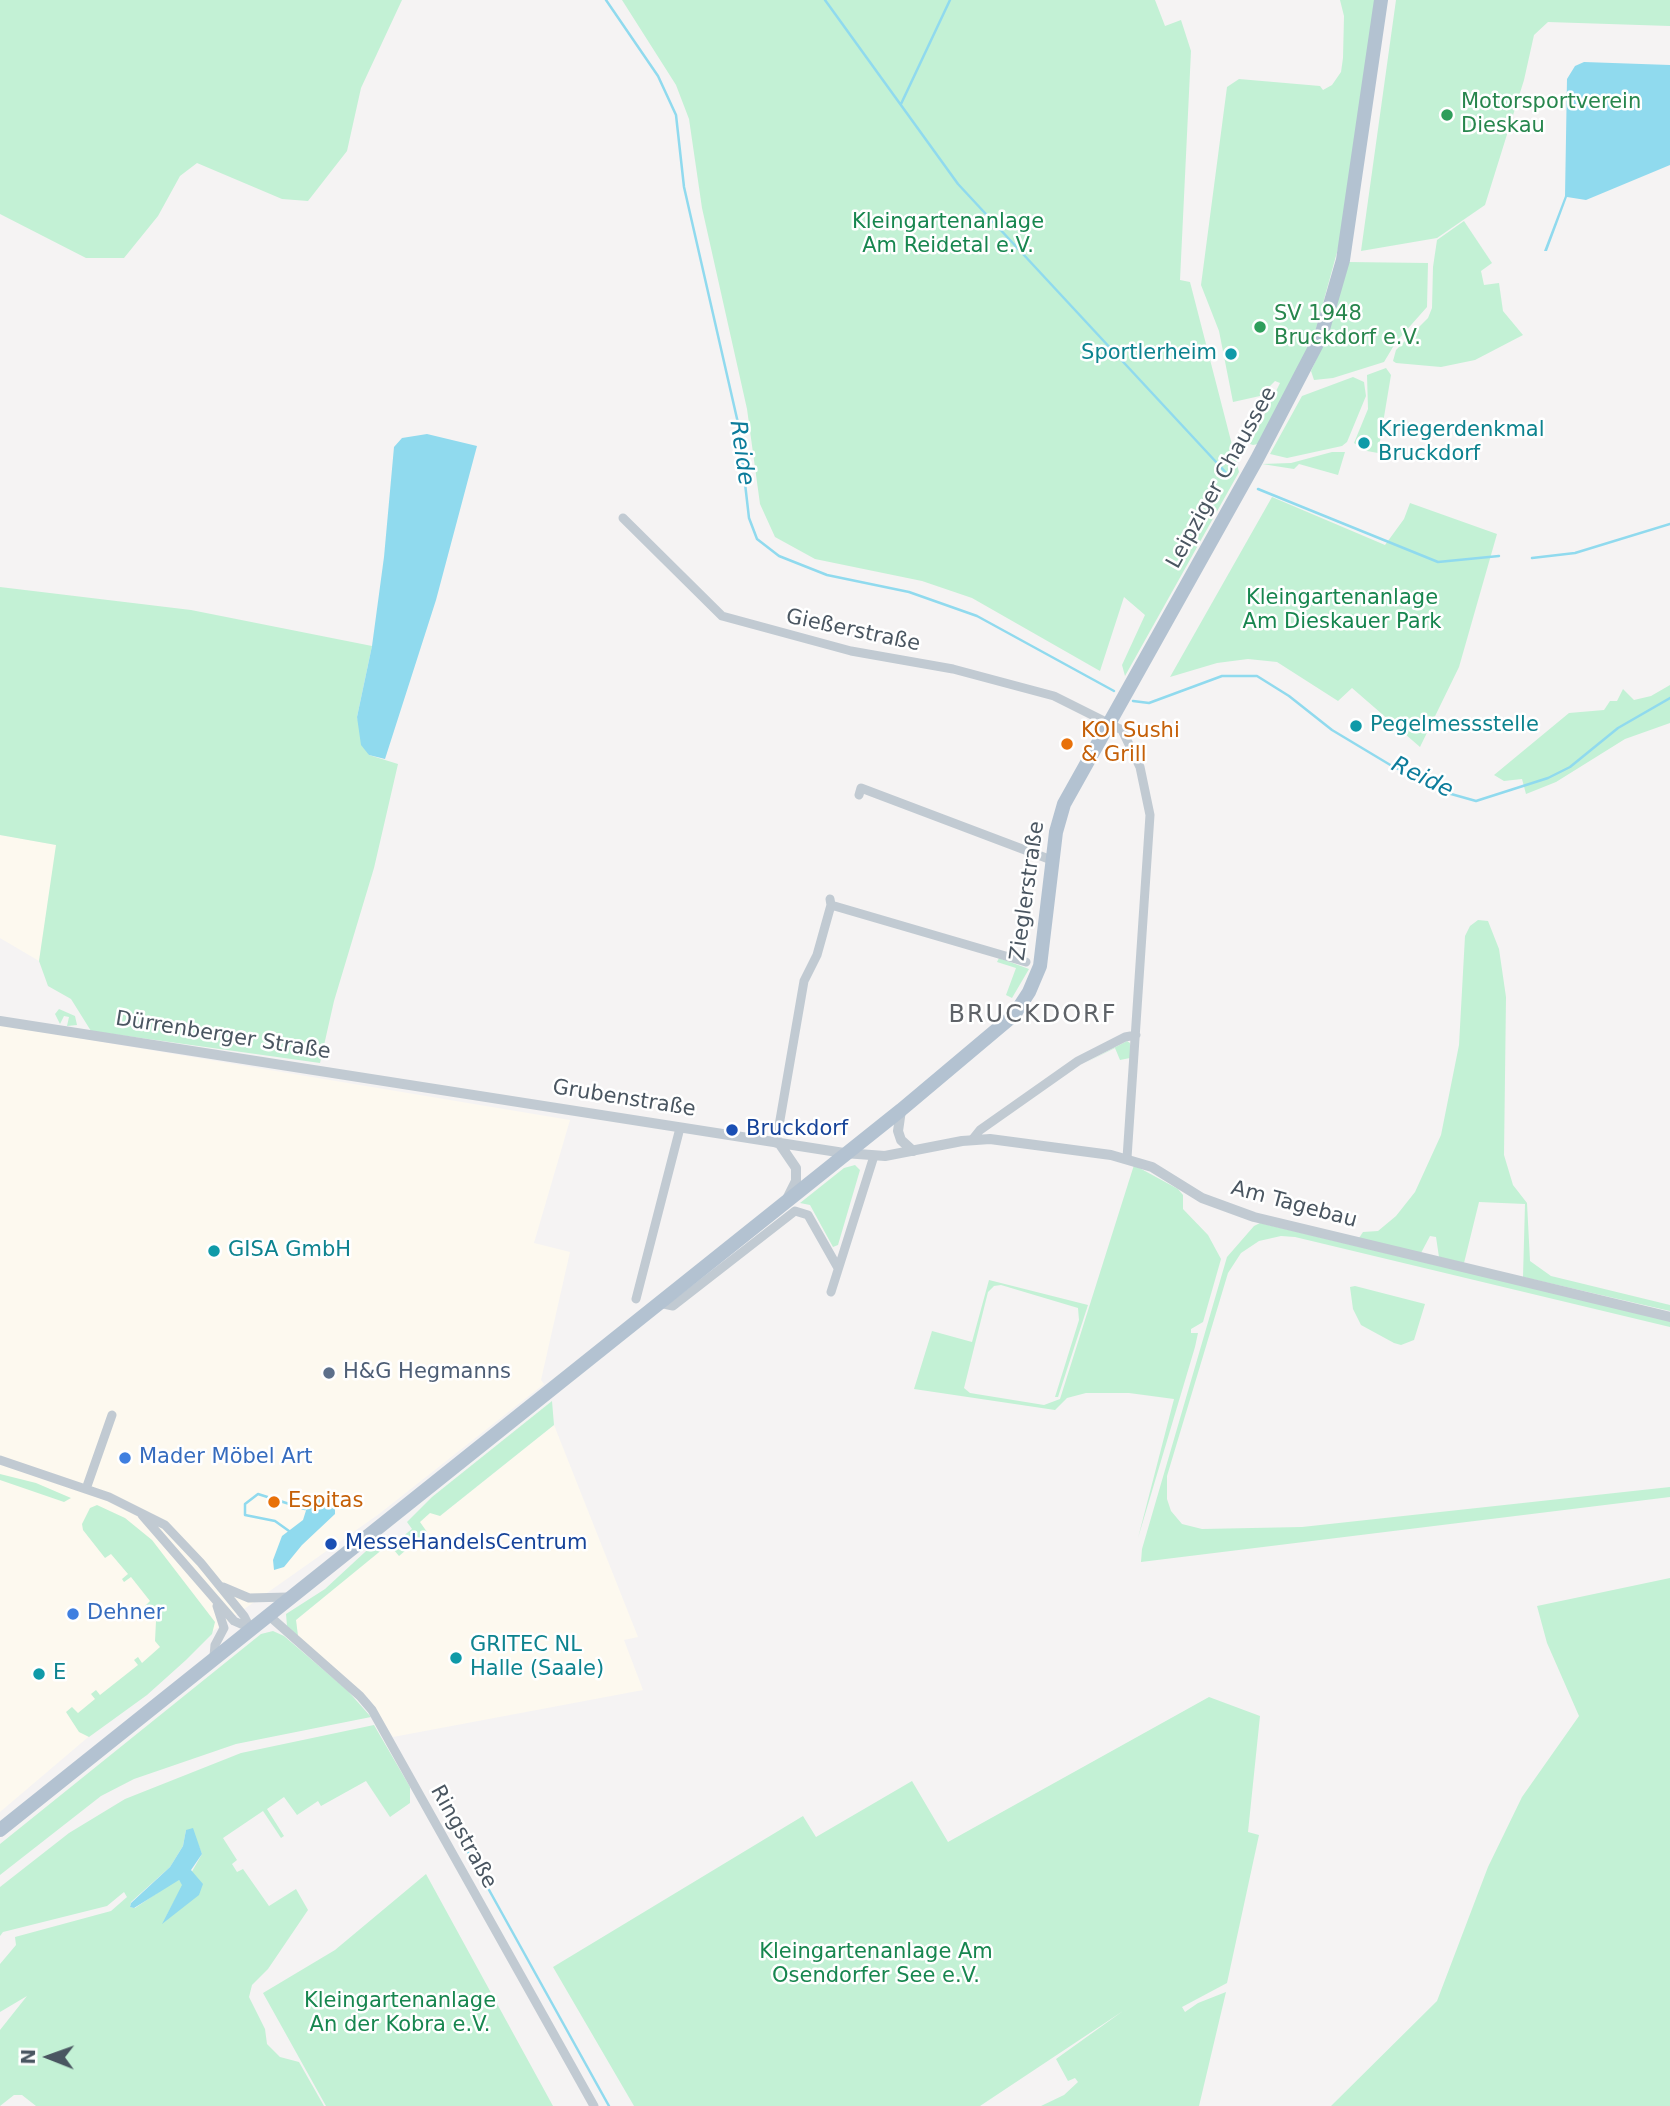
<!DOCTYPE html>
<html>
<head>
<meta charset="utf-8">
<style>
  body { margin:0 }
  #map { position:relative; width:1670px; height:2106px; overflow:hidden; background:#f5f3f3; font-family:"DejaVu Sans",sans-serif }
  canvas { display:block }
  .north { position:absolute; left:14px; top:2022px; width:70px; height:70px; -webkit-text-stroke:5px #fff; paint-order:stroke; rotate:271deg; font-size:19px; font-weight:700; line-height:28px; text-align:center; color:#4a5661 }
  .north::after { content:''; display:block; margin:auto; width:24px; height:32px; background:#4a5661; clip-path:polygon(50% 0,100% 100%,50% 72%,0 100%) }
</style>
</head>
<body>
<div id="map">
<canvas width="1670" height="2106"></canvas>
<div class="north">N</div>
</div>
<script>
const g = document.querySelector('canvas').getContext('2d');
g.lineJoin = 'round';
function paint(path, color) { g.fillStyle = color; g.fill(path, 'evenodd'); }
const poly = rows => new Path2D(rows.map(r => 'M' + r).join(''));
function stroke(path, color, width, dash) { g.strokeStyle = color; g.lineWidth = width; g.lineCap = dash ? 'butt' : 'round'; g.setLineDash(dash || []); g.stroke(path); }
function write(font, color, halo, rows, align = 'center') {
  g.font = font + ' "DejaVu Sans",sans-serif'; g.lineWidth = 5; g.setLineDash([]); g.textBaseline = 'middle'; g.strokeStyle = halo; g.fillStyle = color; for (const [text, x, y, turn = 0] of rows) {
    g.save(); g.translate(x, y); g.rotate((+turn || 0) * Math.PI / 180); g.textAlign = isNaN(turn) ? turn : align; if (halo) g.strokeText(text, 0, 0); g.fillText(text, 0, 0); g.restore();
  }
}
paint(poly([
  [0,835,57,845,39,961,0,938],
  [0,1025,570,1120,534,1243,570,1252,541,1380,544,1384,379,1514,213,1631,0,1812],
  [554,1425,638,1637,624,1640,643,1690,393,1737,370,1700,298,1636,296,1620,390,1543,400,1555,419,1522,430,1513,441,1515]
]), '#fdf9ef');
paint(poly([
  [0,0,402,0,361,88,347,151,308,201,282,199,197,163,180,176,158,216,124,258,86,258,0,214],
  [622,0,1155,0,1165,26,1181,20,1191,51,1180,280,1190,282,1239,472,1125,676,1122,665,1145,615,1124,597,1100,671,972,598,922,581,815,559,775,537,760,504,747,409,702,208,689,119,676,85],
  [1340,0,1375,0,1339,245,1314,336,1258,444,1253,445,1250,444,1280,383,1275,381,1260,396,1233,402,1219,331,1201,285,1227,87,1239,79,1320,86,1323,90,1332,85,1341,72,1343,58,1344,16],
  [1396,0,1670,0,1670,26,1548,22,1534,35,1524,80,1485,205,1437,238,1361,251],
  [1464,221,1492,263,1481,271,1484,285,1499,283,1503,311,1523,335,1475,360,1441,367,1396,363,1393,361,1396,350,1428,318,1432,308,1433,267,1437,240],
  [1348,262,1428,263,1427,307,1396,342,1384,362,1333,378,1314,380,1311,371,1326,338],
  [1386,368,1391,375,1378,453,1367,451,1354,443,1368,409,1367,375],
  [1353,377,1364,382,1366,396,1347,442,1342,446,1287,458,1270,454,1302,396],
  [1332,452,1345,452,1338,475,1299,464,1294,469,1262,464,1291,463],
  [1272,497,1385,545,1404,519,1410,503,1497,534,1459,667,1420,747,1352,688,1338,701,1277,662,1248,659,1217,663,1170,677],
  [0,587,191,610,372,646,357,717,369,755,398,764,374,868,334,1001,320,1063,91,1031,71,999,48,986,39,961,56,845,0,835],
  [1670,685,1670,723,1625,739,1556,782,1526,794,1522,779,1504,781,1494,775,1569,713,1604,710,1610,701,1617,701,1623,689,1634,700,1651,696],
  [1478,920,1488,921,1499,949,1506,997,1504,1155,1513,1185,1527,1203,1530,1261,1551,1276,1670,1305,1670,1311,1523,1277,1525,1204,1479,1202,1464,1263,1439,1257,1436,1237,1430,1236,1421,1253,1359,1238,1363,1232,1378,1231,1396,1216,1415,1192,1441,1135,1459,1045,1465,936,1470,926],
  [999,958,1029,969,1012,998,1006,995,1016,968,997,962],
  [59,1009,75,1016,77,1025,67,1026,69,1017,64,1016,60,1024,55,1014],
  [1127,1041,1130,1043,1130,1058,1120,1060,1115,1048,1085,1063],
  [855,1165,860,1170,838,1245,833,1247,810,1205,800,1203,844,1168],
  [1134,1165,1178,1189,1183,1195,1183,1209,1208,1235,1221,1259,1203,1322,1191,1329,1191,1333,1198,1333,1195,1347,1138,1538,1174,1399,1129,1393,1086,1393,1067,1398,1055,1410,914,1389,932,1331,972,1342,989,1280,1088,1305,1058,1397,1055,1397,1079,1320,1078,1308,1001,1285,994,1286,988,1292,964,1388,970,1393,1044,1405,1060,1399],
  [1260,1223,1670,1321,1670,1327,1295,1237,1281,1236,1259,1241,1241,1253,1228,1273,1167,1476,1167,1499,1171,1511,1182,1524,1202,1529,1302,1527,1670,1487,1670,1497,1141,1562,1142,1549,1227,1257,1254,1226],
  [1355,1286,1425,1304,1414,1340,1401,1345,1394,1343,1361,1325,1353,1309,1350,1287],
  [552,1401,554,1425,440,1516,430,1513,420,1522,427,1532,399,1556,389,1544,296,1620,298,1636,287,1626,286,1614,325,1589,378,1540,387,1541,392,1545,412,1529,407,1522,432,1497],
  [0,1474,36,1483,71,1498,64,1502,0,1480],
  [97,1505,125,1518,152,1540,215,1622,212,1634,186,1660,147,1695,89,1737,79,1732,66,1712,72,1707,78,1713,95,1699,91,1694,96,1690,100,1695,138,1665,134,1660,138,1657,142,1663,160,1647,155,1641,156,1621,144,1607,150,1601,131,1577,124,1582,122,1579,128,1574,111,1554,105,1558,83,1530,82,1524,90,1508],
  [1670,1578,1670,2106,1331,2106,1437,2001,1488,1867,1522,1797,1579,1716,1547,1643,1537,1606],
  [273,1631,284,1636,347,1690,371,1717,236,1744,134,1779,101,1796,0,1875,0,1844,261,1634],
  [1209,1697,1260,1716,1248,1832,1259,1835,1227,1983,1182,2007,1185,2012,1198,2003,1226,1992,1199,2106,1041,2106,1064,2095,1078,2082,1075,2078,1068,2081,1056,2059,1123,2011,980,2106,634,2106,553,1967,803,1816,816,1837,912,1781,948,1842],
  [374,1725,410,1787,410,1803,390,1817,366,1781,321,1806,318,1801,297,1815,284,1797,267,1809,284,1836,281,1838,263,1811,223,1838,237,1860,232,1864,237,1872,243,1869,269,1906,296,1889,308,1910,268,1969,252,1985,249,1997,265,2029,267,2044,280,2057,299,2062,324,2106,36,2106,22,2095,14,2095,0,2106,0,2030,27,1996,0,2012,0,1964,16,1945,15,1937,111,1911,127,1897,124,1892,107,1906,3,1932,0,1936,0,1887,69,1833,125,1799,241,1753],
  [186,1830,195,1837,202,1854,162,1924,183,1885,178,1879,135,1908,130,1907,131,1902,170,1867,183,1846],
  [426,1874,553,2106,326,2106,263,1993,335,1950]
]), '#c3f1d5');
paint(poly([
  [1584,62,1670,65,1670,165,1586,200,1567,197,1547,251,1544,251,1565,196,1567,79,1575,66],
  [427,434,477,446,436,600,385,759,369,755,361,745,357,717,372,646,384,557,394,447,402,438],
  [321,1496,335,1502,335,1514,302,1545,284,1567,274,1570,273,1560,282,1536,303,1520,309,1501],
  [193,1828,202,1854,191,1870,203,1884,199,1895,162,1924,182,1885,179,1880,134,1908,130,1907,131,1903,170,1867,183,1846,186,1830]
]), '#90daee');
stroke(poly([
  [606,0,658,76,676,115,684,187,738,423,749,518,757,539,779,556,827,575,909,592,977,616,1114,691],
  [825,0,958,184,1230,477],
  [901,104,950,0],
  [1258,489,1438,562,1499,556],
  [1532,558,1575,553,1670,524],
  [1133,701,1149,703,1222,676,1257,676,1289,696,1332,730,1392,766,1444,792,1476,801,1548,778,1570,767,1618,728,1670,698],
  [289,1531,275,1521,245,1515,245,1504,258,1494,305,1509],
  [448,1816,609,2106]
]), '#90daee', 2.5);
stroke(poly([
  [623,518,722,616,851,651,953,669,1054,696,1122,730,1140,767,1150,815,1127,1158],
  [859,795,861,788,1054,861],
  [831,905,1026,962],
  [972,1140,980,1130,1078,1061,1125,1037,1136,1035],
  [776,1143,804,981,817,955,831,905,830,899],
  [831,1292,874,1156],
  [636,1299,680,1128],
  [659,1303,673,1306,795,1211,808,1215,838,1268],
  [0,1460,109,1497,165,1525,201,1563,244,1616,250,1628],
  [86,1489,112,1415],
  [142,1515,234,1621,250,1628],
  [223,1587,249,1598,288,1597],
  [267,1614,360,1696,372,1710,594,2106],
  [214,1656,215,1645,224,1628,217,1606]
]), '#c1cad2', 9);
stroke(poly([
  [0,1021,844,1153,885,1156,962,1141,990,1139,1111,1155,1152,1167,1202,1198,1254,1217,1670,1317],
  [901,1110,898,1131,901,1140,913,1151],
  [779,1143,796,1168,796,1181,788,1197]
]), '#c1cad2', 10);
stroke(poly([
  [0,1830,901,1110,1014,1015,1029,992,1040,966,1056,832,1064,804,1257,459,1321,336,1343,260,1381,0]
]), '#b3c2d1', 14);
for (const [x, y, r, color] of [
  [1447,115,7,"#2e9e5b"],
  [1260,327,7,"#2e9e5b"],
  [1231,354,7,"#0f9aa8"],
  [1364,443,7,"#0f9aa8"],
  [1356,726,7,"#0f9aa8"],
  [1067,744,7,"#e8710a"],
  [732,1130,7,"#1a4fb4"],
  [214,1251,7,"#0f9aa8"],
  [329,1373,7,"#5c6f8a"],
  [125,1458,7,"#3f7fe0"],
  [274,1502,7,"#e8710a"],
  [331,1544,7,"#1a4fb4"],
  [73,1614,7,"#3f7fe0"],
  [456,1658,7,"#0f9aa8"],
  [39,1674,7,"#0f9aa8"]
]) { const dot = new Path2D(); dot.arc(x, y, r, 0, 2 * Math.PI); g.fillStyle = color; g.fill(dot); stroke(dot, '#fff', 2.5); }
write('21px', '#27864d', '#fff', [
  ["Motorsportverein",1461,103],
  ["Dieskau",1461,127],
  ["SV 1948",1274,315],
  ["Bruckdorf e.V.",1274,339]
], 'left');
write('21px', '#17864f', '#fff', [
  ["Kleingartenanlage",948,223],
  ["Am Reidetal e.V.",948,247],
  ["Kleingartenanlage",1342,599],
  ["Am Dieskauer Park",1342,623],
  ["Kleingartenanlage Am",876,1953],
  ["Osendorfer See e.V.",876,1977],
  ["Kleingartenanlage",400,2002],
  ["An der Kobra e.V.",400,2026]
]);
write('21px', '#0d838f', '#fff', [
  ["Sportlerheim",1217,354,"right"],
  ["Kriegerdenkmal",1378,431],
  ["Bruckdorf",1378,455],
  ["Pegelmessstelle",1370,726],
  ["GISA GmbH",228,1251],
  ["GRITEC NL",470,1646],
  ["Halle (Saale)",470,1670],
  ["E",53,1674]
], 'left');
write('21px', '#4a5661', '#fff', [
  ["Leipziger Chaussee",1222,478,-61],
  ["Gießerstraße",853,631,12],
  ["Zieglerstraße",1028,891,-82],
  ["Dürrenberger Straße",223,1036,9],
  ["Grubenstraße",624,1099,9],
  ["Am Tagebau",1294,1205,15],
  ["Ringstraße",463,1837,61]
]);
write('21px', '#c56008', '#fff', [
  ["KOI Sushi",1081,732],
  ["& Grill",1081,756],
  ["Espitas",288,1502]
], 'left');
write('21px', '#164399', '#fff', [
  ["Bruckdorf",746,1130],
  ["MesseHandelsCentrum",345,1544]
], 'left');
write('21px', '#4e5e75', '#fff', [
  ["H&G Hegmanns",343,1373]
], 'left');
write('21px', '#366cbe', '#fff', [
  ["Mader Möbel Art",139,1458],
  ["Dehner",87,1614]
], 'left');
write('italic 23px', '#0c7c9b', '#fff', [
  ["Reide",741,453,82],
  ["Reide",1422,778,26]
]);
g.letterSpacing = '2px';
write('24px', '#5f6368', '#fff', [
  ["BRUCKDORF",1033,1016]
]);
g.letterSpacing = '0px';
</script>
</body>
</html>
